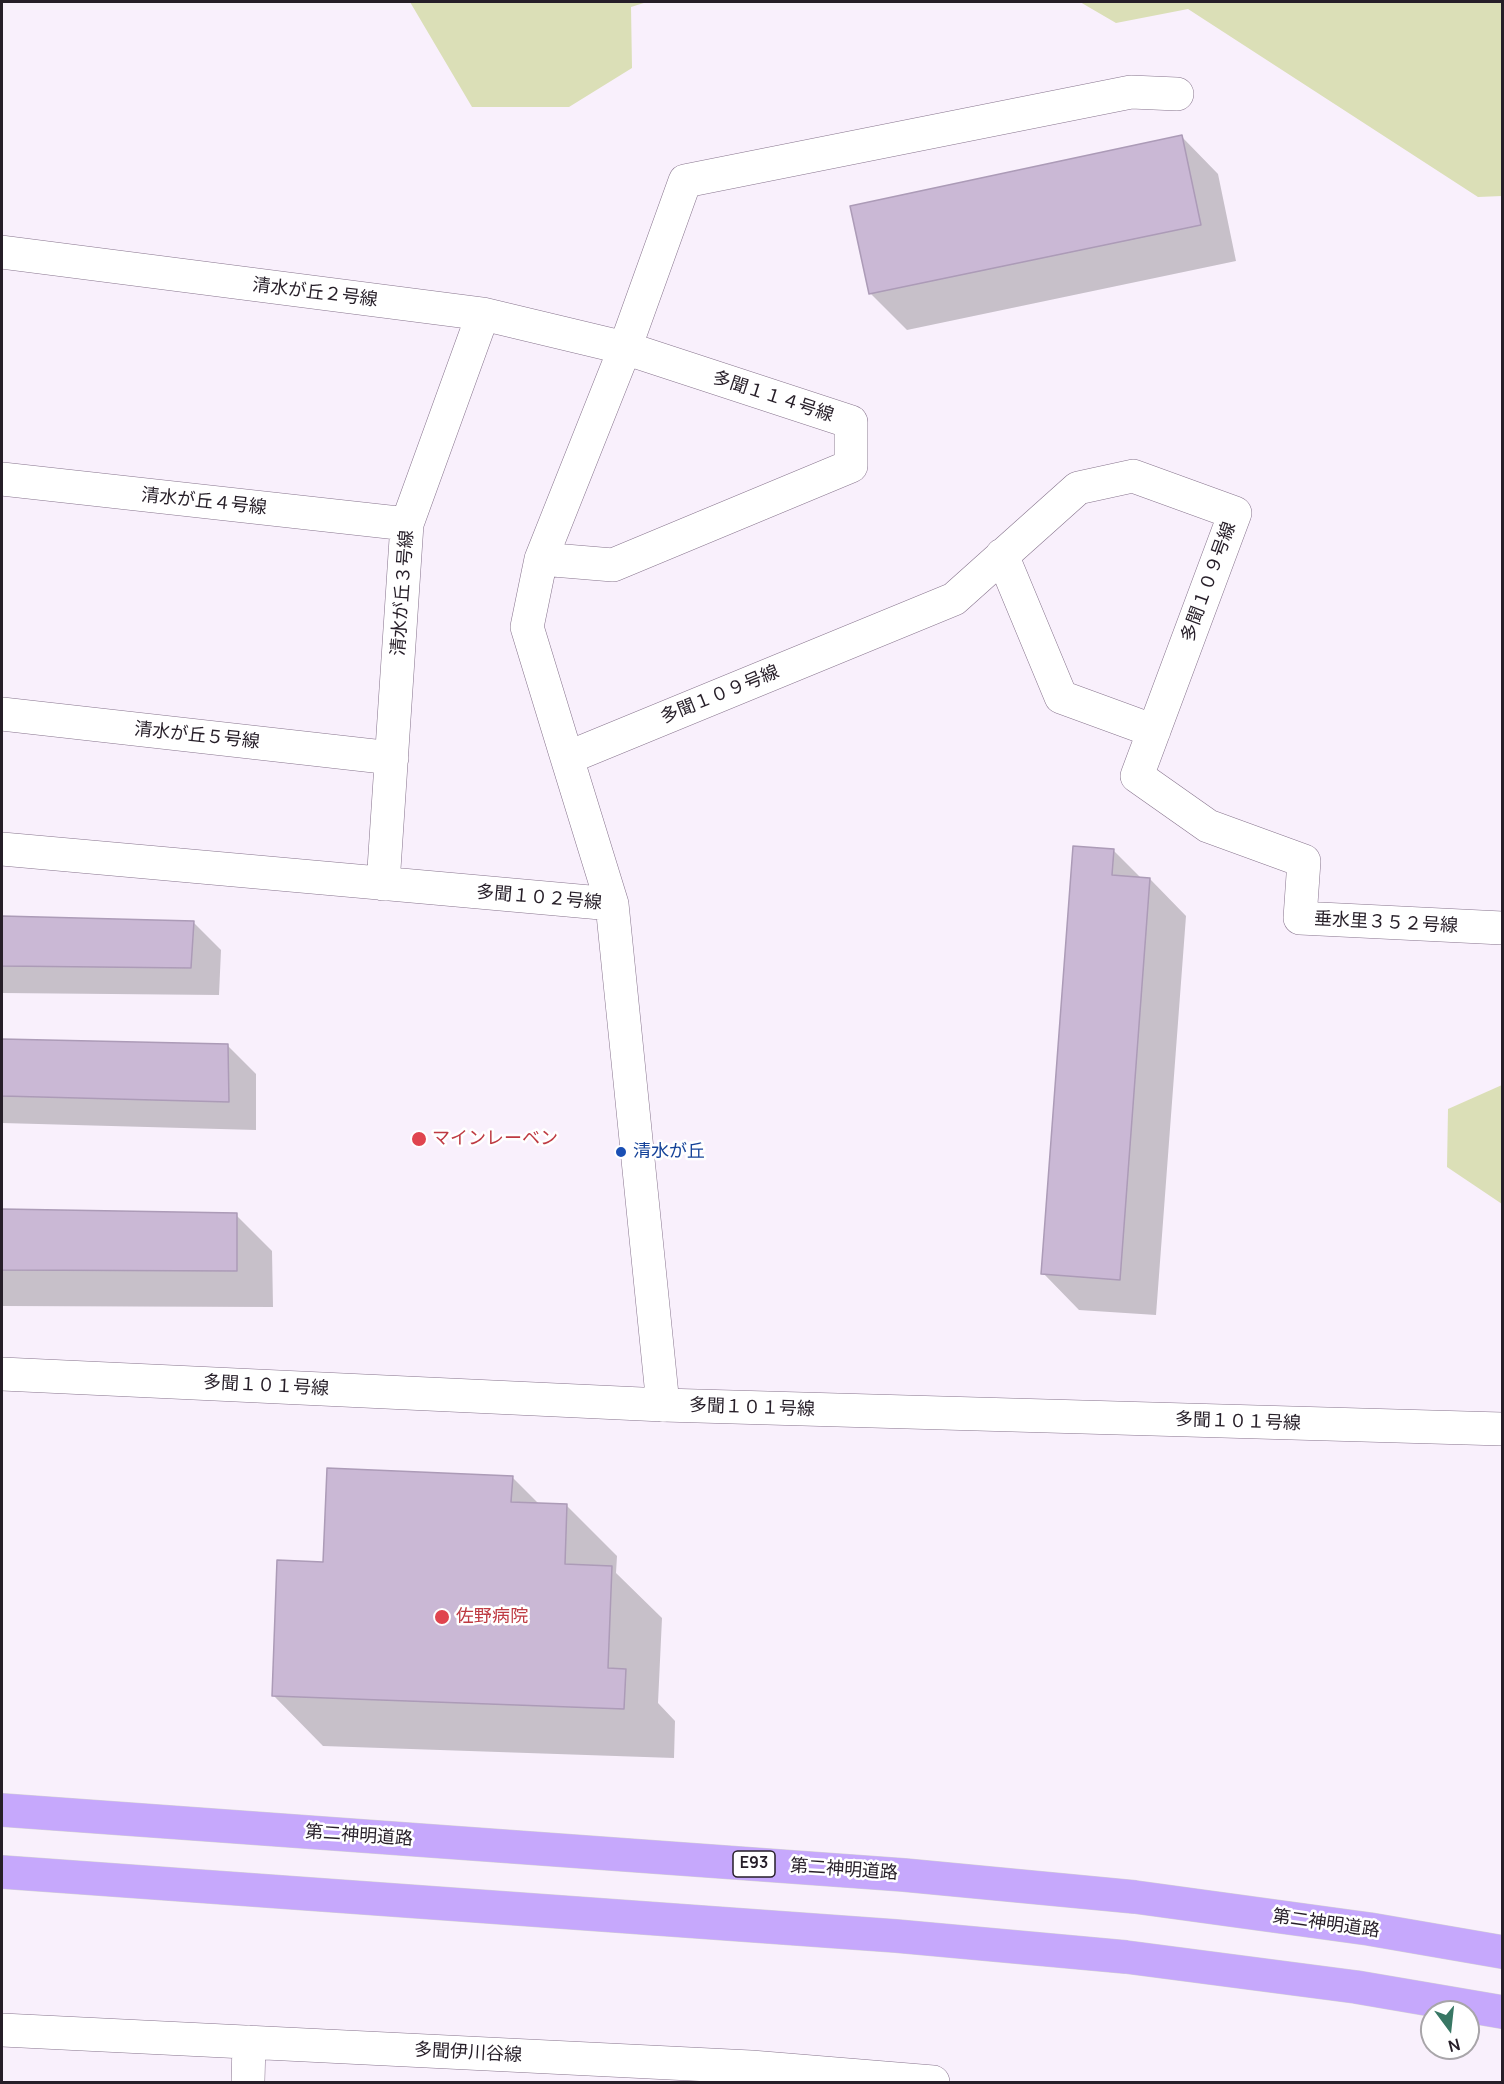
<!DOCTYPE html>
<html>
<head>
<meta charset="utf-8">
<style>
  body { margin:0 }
  #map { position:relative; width:1504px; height:2084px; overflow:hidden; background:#f9f0fc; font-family:Manrope,sans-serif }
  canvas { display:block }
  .frame { position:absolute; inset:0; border:3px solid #261e28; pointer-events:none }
  .north { position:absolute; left:1420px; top:2000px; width:60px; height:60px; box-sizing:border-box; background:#fff; border:2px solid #a8a5a9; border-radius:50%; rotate:165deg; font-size:16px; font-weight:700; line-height:24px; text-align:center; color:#261e28 }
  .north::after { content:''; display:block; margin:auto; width:21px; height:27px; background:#387764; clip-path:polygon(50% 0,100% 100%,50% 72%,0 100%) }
</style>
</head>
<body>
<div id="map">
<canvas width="1504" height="2084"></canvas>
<div class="frame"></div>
<div class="north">N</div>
</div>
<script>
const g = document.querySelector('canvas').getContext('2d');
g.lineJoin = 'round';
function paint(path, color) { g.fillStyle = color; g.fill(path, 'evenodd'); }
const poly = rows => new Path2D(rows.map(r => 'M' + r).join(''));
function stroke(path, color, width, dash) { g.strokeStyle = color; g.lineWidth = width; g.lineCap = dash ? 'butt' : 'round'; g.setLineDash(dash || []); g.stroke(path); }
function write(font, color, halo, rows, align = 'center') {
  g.font = font + ' Manrope,"Noto Sans JP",sans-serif'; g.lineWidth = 5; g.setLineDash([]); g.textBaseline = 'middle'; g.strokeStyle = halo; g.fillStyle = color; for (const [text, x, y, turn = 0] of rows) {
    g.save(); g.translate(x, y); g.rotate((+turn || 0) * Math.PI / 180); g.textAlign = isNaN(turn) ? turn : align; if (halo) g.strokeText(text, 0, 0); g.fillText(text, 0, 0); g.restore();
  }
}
paint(poly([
  [410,2,647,2,631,7,632,68,569,107,472,107],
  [1080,2,1502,2,1502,196,1478,197,1188,9,1116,23],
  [1502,1085,1502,1204,1447,1167,1448,1109]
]), '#dbdfb7');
paint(poly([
  [1182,137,1218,174,1236,261,907,330,870,293],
  [1114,851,1141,878,1150,879,1186,916,1156,1315,1079,1310,1043,1273],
  [2,917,193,922,221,950,219,995,2,993],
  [2,1041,228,1046,256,1074,256,1130,2,1123],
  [2,1210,236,1215,272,1251,273,1307,2,1306],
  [512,1477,540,1505,567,1506,617,1556,616,1573,662,1618,658,1703,675,1721,674,1758,323,1746,273,1695,325,1564]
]), '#0003');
const building = poly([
  [1182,135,1201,225,869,294,850,206,1182,135],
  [1073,846,1114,849,1112,875,1150,878,1120,1280,1041,1274,1073,846],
  [2,916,194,921,191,968,2,966,2,916],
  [2,1039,228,1044,229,1102,2,1096,2,1039],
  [2,1209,237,1213,237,1271,2,1270,2,1209],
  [327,1468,513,1476,511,1502,567,1504,565,1564,612,1566,608,1668,626,1669,624,1709,272,1696,277,1560,323,1562,327,1468]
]);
paint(building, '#cab8d5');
stroke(building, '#ac9bb7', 1.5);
const minor = poly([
  [2,252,483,314,625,348,685,181,1131,92,1177,94],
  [2,479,407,524],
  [1002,555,1061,697,1154,731],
  [541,559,613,565,851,466,851,422,625,348,541,559,527,627,567,758],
  [2,714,392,758],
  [2,849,612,904],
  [383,884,407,524,483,314],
  [2,1374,663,1405,612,904,567,758,954,599,1078,488,1133,476,1235,513,1137,776,1208,826,1304,861,1300,918,1502,928]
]);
const tertiary = poly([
  [663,1405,1502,1429],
  [2,2030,751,2067,933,2082],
  [248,2082,249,2042]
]);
const motorway = poly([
  [2,1810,904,1875,1135,1897,1369,1929,1502,1952],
  [2,1872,896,1936,1126,1957,1356,1987,1502,2012]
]);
stroke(minor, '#87748d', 34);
stroke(tertiary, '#87748d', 34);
stroke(motorway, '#d4d2d4', 34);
stroke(minor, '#fff', 33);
stroke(tertiary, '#fff', 33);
stroke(motorway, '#c6a8fc', 33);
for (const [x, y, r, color] of [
  [419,1139,8,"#e0444e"],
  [621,1152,6,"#1a4fb4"],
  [442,1617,8,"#e0444e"]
]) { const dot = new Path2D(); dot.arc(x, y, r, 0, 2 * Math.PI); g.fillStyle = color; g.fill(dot); stroke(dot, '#fff', 2); }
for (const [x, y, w] of [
  [754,1864,42]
]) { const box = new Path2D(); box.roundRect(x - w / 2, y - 13, w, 26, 4.5); g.fillStyle = '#fff'; g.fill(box); stroke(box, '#261e28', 1.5); }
write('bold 16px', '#261e28', null, [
  ["E93",754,1864]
]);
write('18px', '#261e28', '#fff', [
  ["清水が丘２号線",315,293,7],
  ["多聞１１４号線",773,397,18],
  ["清水が丘４号線",204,502,6],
  ["多聞１０９号線",1209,582,-70],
  ["清水が丘３号線",403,593,-86],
  ["多聞１０９号線",720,695,-22],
  ["清水が丘５号線",197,736,6],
  ["多聞１０２号線",539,898,5],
  ["垂水里３５２号線",1386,923,3],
  ["多聞１０１号線",266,1386,3],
  ["多聞１０１号線",752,1408,2],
  ["多聞１０１号線",1238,1422,2],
  ["第二神明道路",359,1836,4],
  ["第二神明道路",844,1870,4],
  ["第二神明道路",1326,1924,8],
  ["多聞伊川谷線",468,2053,3]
]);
write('18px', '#be3a42', '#fff', [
  ["マインレーベン",432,1139],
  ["佐野病院",456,1617]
], 'left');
write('18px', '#164399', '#fff', [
  ["清水が丘",633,1152]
], 'left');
</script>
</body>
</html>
